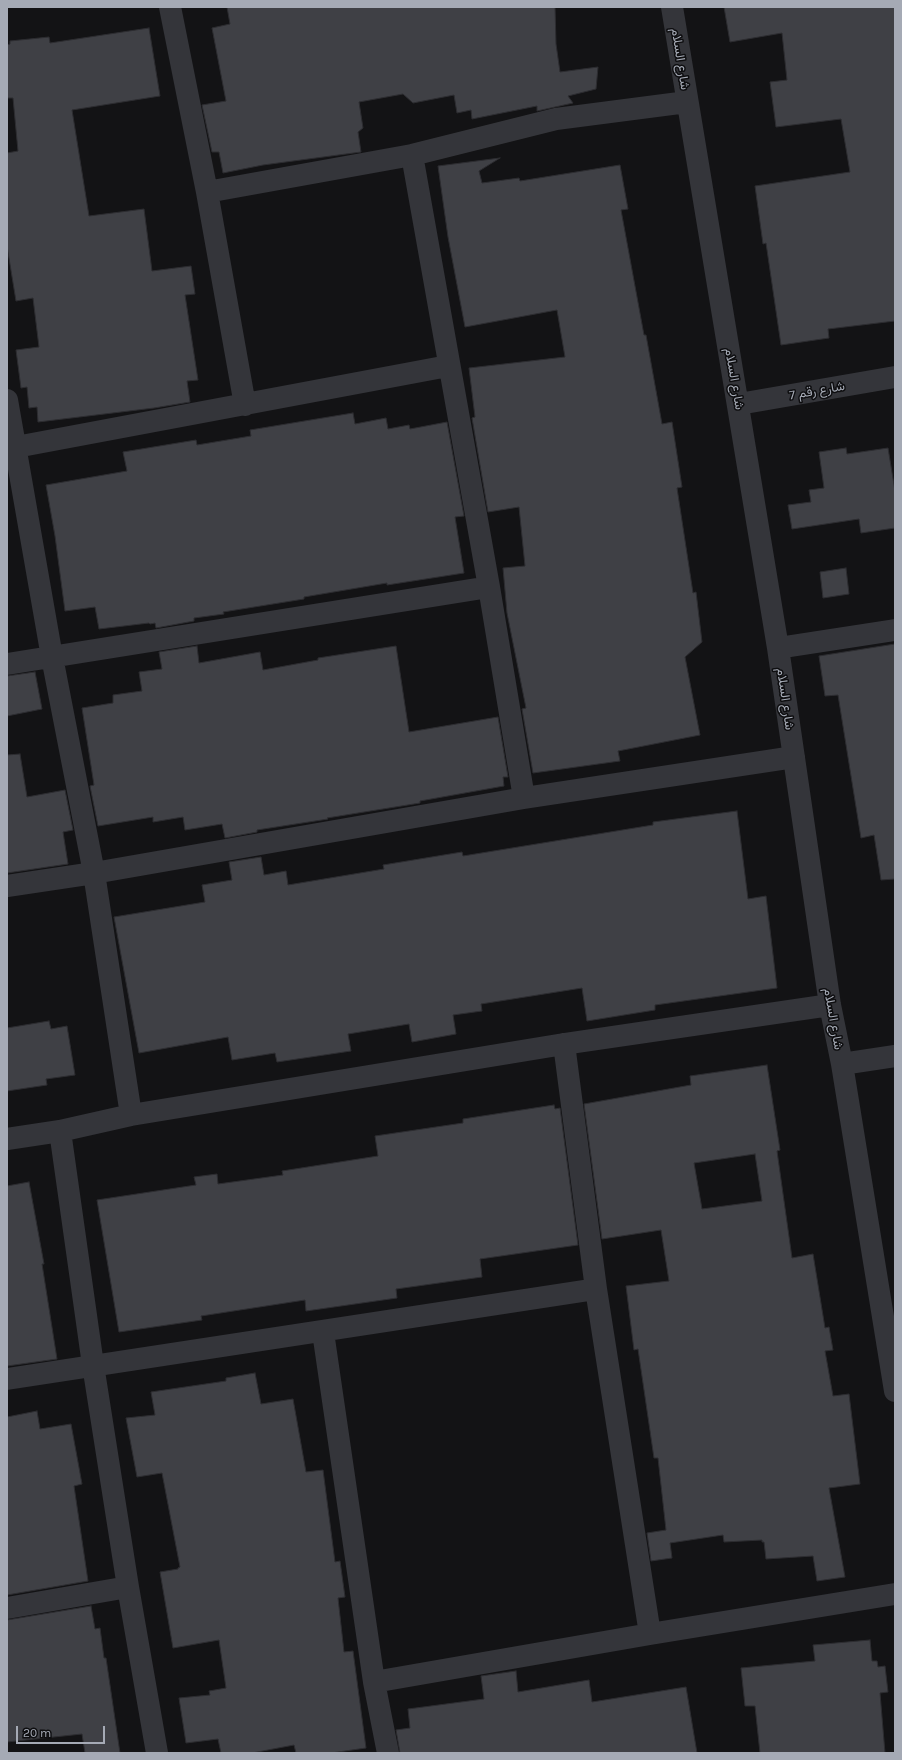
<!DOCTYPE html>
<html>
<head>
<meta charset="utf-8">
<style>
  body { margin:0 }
  #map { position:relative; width:902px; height:1760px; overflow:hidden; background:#131315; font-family:Karla,sans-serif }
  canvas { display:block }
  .frame { position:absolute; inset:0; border:8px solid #a5aab5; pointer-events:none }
  .scale { position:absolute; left:16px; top:1726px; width:89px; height:18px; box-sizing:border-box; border:2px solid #a5aab5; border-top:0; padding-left:5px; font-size:12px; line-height:14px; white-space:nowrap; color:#a5aab5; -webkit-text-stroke:3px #0e0e10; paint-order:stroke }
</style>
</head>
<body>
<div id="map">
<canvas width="902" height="1760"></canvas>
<div class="frame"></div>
<div class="scale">20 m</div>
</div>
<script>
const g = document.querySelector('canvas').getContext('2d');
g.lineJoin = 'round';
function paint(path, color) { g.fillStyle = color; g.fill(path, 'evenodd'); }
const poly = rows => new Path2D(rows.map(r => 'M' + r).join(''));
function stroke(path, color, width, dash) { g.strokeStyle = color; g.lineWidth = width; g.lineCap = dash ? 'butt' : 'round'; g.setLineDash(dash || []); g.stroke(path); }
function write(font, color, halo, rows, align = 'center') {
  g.font = font + ' Karla,Vazirmatn,sans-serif'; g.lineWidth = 3; g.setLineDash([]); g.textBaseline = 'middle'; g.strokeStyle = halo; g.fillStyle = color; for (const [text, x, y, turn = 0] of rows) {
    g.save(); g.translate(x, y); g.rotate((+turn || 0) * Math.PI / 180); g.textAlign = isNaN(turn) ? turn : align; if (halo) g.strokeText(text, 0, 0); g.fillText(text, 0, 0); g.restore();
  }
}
const building = poly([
  [227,7,555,7,556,44,560,72,598,67,596,89,568,96,573,103,537,111,537,106,472,119,471,110,457,113,454,95,413,103,403,94,359,102,363,128,358,132,361,152,263,165,223,173,219,152,212,152,202,105,226,101,212,28,230,24,227,7],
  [724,7,895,7,895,321,828,329,829,338,781,345,766,243,763,244,755,186,850,172,841,119,776,127,770,82,787,80,782,33,730,42,724,7],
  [149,28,160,96,72,110,89,216,144,209,152,271,191,266,195,294,185,295,198,380,187,381,190,402,154,408,38,422,37,407,29,408,27,387,21,388,16,350,39,347,33,298,16,301,7,246,7,153,18,151,13,98,7,98,7,45,10,44,10,41,49,37,50,43,149,28],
  [500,158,479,171,482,183,519,178,520,181,620,165,628,209,621,210,644,335,646,335,662,424,672,422,682,487,677,488,693,593,696,592,702,642,685,657,700,735,618,751,620,761,533,773,522,709,526,708,507,613,503,568,525,566,519,507,488,512,472,418,475,417,469,368,565,357,557,310,465,327,448,237,438,166,500,158],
  [353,413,355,424,386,418,388,429,409,425,410,429,447,422,464,516,455,517,464,573,387,585,387,583,304,597,304,599,223,612,224,614,194,618,194,621,156,628,155,623,150,624,149,623,99,629,95,607,65,611,55,536,46,485,127,471,123,452,196,440,197,445,251,436,250,430,353,413],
  [846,448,847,454,888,448,895,491,895,528,861,533,859,519,792,529,788,505,811,502,809,490,824,488,819,452,846,448],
  [846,568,849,594,823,598,820,572,846,568],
  [895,644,895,879,881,880,874,835,861,838,838,695,825,696,819,656,895,644],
  [197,646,199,663,260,652,263,670,318,660,318,658,396,646,409,732,498,717,508,777,503,777,504,786,420,801,420,803,327,818,328,819,257,830,257,832,225,838,222,824,185,830,183,817,153,822,153,817,98,826,90,786,94,785,82,708,113,703,113,695,142,691,139,672,162,669,159,652,197,646],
  [35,672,42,709,7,716,7,676,35,672],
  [20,754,27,797,65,790,73,830,63,832,68,864,7,873,7,755,20,754],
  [737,811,748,899,766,896,777,988,655,1005,655,1010,587,1021,582,988,481,1004,482,1011,453,1015,456,1034,412,1042,409,1024,348,1034,351,1051,277,1062,275,1053,232,1060,228,1037,139,1053,114,917,205,902,202,885,232,880,229,862,261,857,264,875,286,871,288,885,384,869,383,865,462,852,463,856,653,825,653,822,737,811],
  [49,1021,51,1029,67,1026,75,1075,46,1079,47,1085,7,1091,7,1028,49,1021],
  [767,1065,780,1150,777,1151,792,1258,813,1254,825,1328,829,1327,833,1350,825,1351,833,1396,849,1394,860,1484,829,1488,845,1577,817,1581,813,1556,766,1559,764,1542,762,1542,762,1540,724,1542,723,1535,670,1543,672,1558,651,1561,647,1533,666,1530,658,1458,654,1458,638,1349,634,1350,626,1286,669,1281,661,1230,602,1239,584,1104,691,1085,690,1076,767,1065],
  [755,1154,762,1201,702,1209,694,1163,755,1154],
  [554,1105,555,1109,560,1108,578,1245,480,1259,482,1277,396,1289,397,1298,306,1311,305,1300,201,1316,202,1320,119,1332,97,1200,196,1185,194,1177,217,1174,218,1184,283,1175,282,1171,378,1156,375,1136,463,1123,463,1119,554,1105],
  [29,1182,44,1264,42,1264,57,1359,7,1366,7,1186,29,1182],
  [255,1373,261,1404,293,1399,306,1472,323,1470,335,1562,340,1561,345,1597,338,1598,344,1652,353,1651,366,1748,331,1753,296,1753,294,1745,252,1753,221,1753,218,1739,186,1743,179,1698,210,1695,209,1691,226,1688,219,1640,173,1648,160,1572,178,1569,178,1568,180,1567,162,1473,137,1477,126,1418,155,1415,151,1392,226,1381,226,1378,255,1373],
  [37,1411,40,1429,71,1424,82,1484,74,1486,88,1581,7,1595,7,1417,37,1411],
  [91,1606,95,1629,100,1628,104,1658,106,1658,120,1753,85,1753,82,1734,7,1742,7,1620,91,1606],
  [870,1640,872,1661,877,1661,878,1667,885,1666,888,1692,880,1693,885,1753,760,1753,755,1706,745,1706,741,1668,815,1661,813,1645,870,1640],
  [516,1671,518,1692,589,1680,592,1702,686,1687,697,1753,400,1753,396,1730,410,1728,408,1709,484,1699,481,1676,516,1671]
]);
paint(building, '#3f4045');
stroke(building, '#2d2d31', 1);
stroke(poly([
  [170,7,207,192,245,405],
  [672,7,778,648,830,1005,842,1064,895,1391],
  [412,155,489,587,524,798],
  [207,192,412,155,556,119,687,102],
  [7,400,52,657,94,873,131,1115],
  [739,404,895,377],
  [16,447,448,366],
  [778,648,895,630],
  [7,664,489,587],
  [7,886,94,873,524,798,794,757],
  [564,1044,596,1289,650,1634],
  [842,1064,895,1056],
  [60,1131,93,1365,128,1587,157,1753],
  [7,1139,60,1131,131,1115,564,1044,830,1005],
  [323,1332,374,1682,388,1753],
  [7,1379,596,1289],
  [7,1608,128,1587],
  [374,1682,650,1634,895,1594]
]), '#34353a', 22);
write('13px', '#a5aab5', '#0e0e10', [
  ["شارع السلام",680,59,81],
  ["شارع السلام",734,379,80],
  ["شارع رقم 7",817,391,-10],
  ["شارع السلام",785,699,82],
  ["شارع السلام",833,1019,80]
]);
</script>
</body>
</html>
